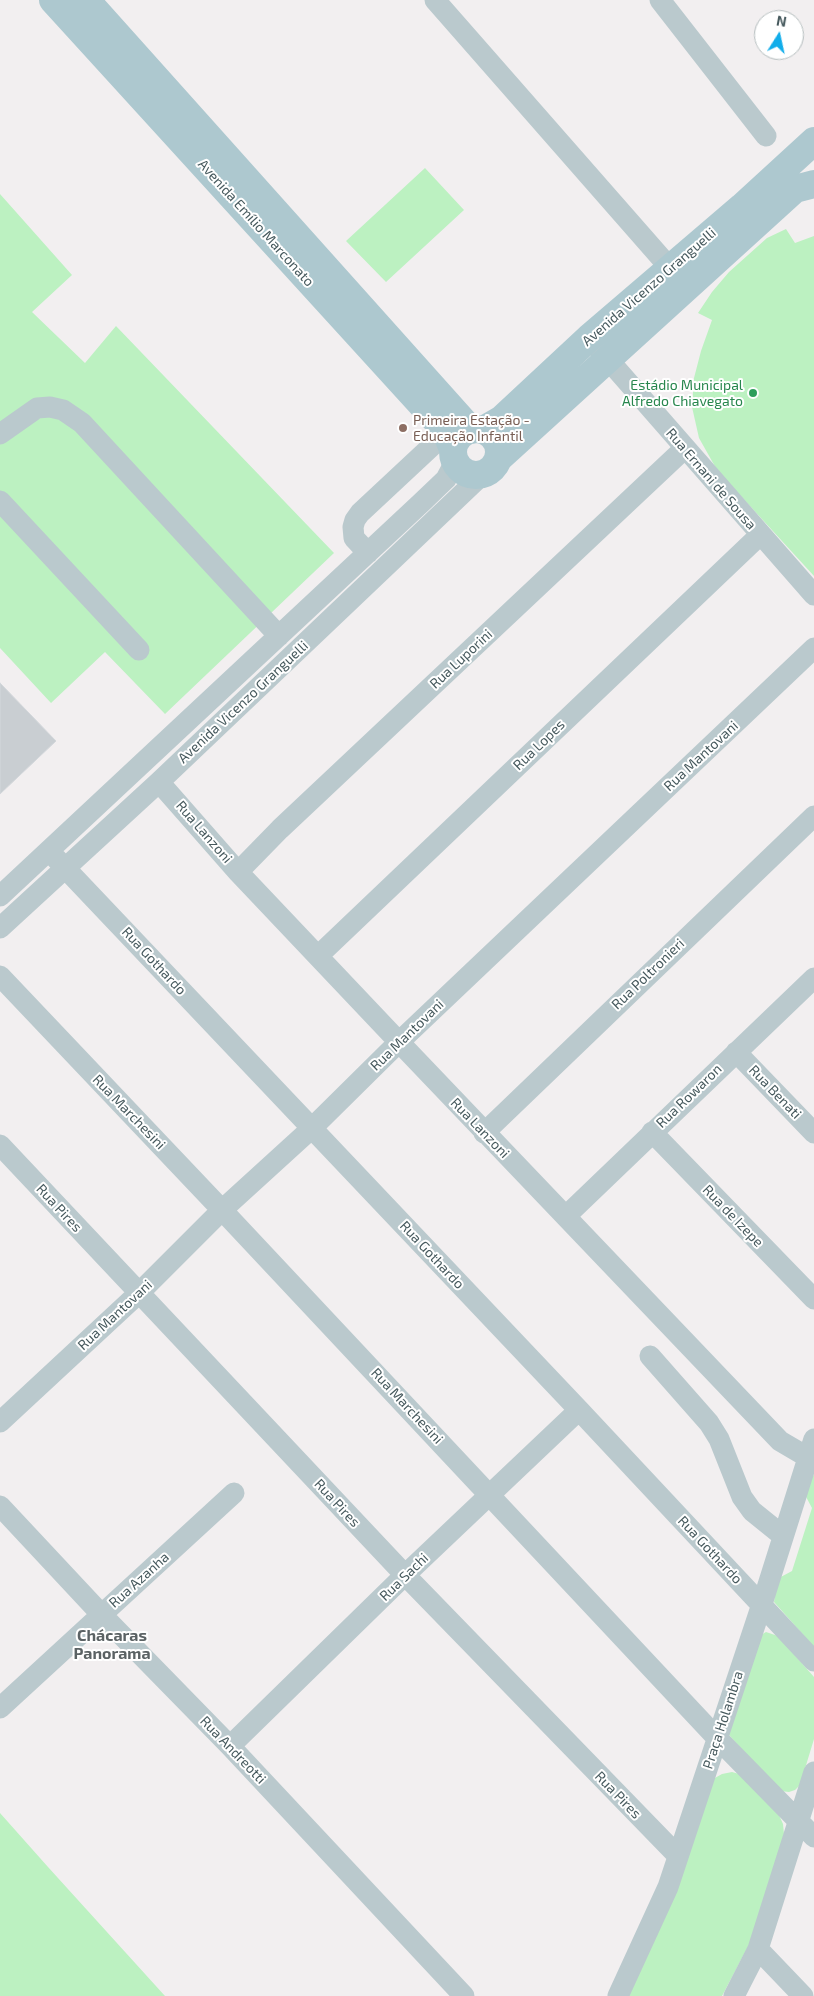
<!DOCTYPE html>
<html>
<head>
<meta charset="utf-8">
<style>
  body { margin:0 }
  #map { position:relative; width:814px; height:1996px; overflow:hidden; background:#f2eff0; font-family:"Exo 2",sans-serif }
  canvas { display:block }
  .north { position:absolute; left:754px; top:10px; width:50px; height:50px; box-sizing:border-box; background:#fff; border:1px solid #b5bdbe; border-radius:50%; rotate:10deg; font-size:14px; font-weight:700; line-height:20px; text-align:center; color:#46595d }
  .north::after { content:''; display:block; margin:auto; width:18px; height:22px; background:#11adea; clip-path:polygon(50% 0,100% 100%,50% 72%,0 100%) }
</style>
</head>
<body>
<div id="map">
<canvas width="814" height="1996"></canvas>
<div class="north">N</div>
</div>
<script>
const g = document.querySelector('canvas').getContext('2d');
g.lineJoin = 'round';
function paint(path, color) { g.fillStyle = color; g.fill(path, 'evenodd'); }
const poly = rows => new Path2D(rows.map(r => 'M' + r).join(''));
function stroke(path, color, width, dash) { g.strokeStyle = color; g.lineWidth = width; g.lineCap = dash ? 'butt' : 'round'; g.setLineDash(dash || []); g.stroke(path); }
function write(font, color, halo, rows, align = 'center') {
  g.font = font + ' "Exo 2",sans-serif'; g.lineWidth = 4; g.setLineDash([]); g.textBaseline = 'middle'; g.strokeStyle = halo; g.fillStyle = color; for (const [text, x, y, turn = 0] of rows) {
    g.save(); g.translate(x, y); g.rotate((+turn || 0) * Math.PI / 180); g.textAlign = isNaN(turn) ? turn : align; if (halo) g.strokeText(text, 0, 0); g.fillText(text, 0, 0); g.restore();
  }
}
paint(poly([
  [425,168,464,210,386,282,346,241],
  [0,194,72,275,32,312,85,363,116,326,334,553,165,714,105,652,51,703,0,648],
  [786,229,795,243,814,236,814,576,717,470,699,438,692,407,694,378,701,351,712,320,698,313,712,292,729,272,767,238],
  [814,1475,814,1647,774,1602,777,1579,792,1571,812,1508,804,1493,808,1479],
  [766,1632,778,1636,814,1677,814,1739,800,1785,795,1790,789,1792,780,1791,728,1734,761,1635],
  [732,1772,743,1775,779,1815,783,1824,784,1834,752,1939,722,1996,627,1996,713,1779,722,1774],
  [0,1813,48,1867,165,1996,0,1996]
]), '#bcf1c1');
const building = poly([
  [0,683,56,741,0,794,0,683]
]);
paint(building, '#c9ced2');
stroke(building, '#d3d7db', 1);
stroke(poly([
  [435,0,670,268],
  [660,0,766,136],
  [598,348,814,595],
  [0,434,37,408,50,407,63,410,82,423,279,636],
  [0,501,139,650],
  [368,553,354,538,353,527,355,520,360,513,435,443,445,430],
  [159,782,238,872,399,1042,780,1441,814,1461],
  [49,851,579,1410,814,1661],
  [238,872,280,829,685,448],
  [0,896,421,503,446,479,455,462],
  [0,928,159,782,483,474],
  [319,955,760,535],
  [0,976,222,1210,717,1738,814,1837],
  [736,1052,814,1133],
  [652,1132,814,1299],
  [484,1133,814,816],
  [0,1145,405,1575,678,1856],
  [566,1216,814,978],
  [650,1356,709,1423,719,1439,742,1497,752,1511,783,1536],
  [0,1422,139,1293,222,1210,312,1128,399,1042,814,648],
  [0,1506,101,1614,230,1746,464,1996],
  [0,1708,234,1493],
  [230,1746,405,1575,579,1410],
  [758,1949,803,1996],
  [618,1996,668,1887,762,1604,814,1439],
  [734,1996,758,1949,814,1772]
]), '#bac9cd', 21);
stroke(poly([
  [53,0,445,430,453,449],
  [86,0,471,430],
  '453 452a23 23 0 1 1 46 0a23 23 0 1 1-46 0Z',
  [483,430,502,419,589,338,742,207,814,141],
  [499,458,795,189,814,184]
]), '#adc8cf', 28);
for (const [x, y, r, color] of [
  [753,393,5,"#2e9e5b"],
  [403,428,5,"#8d6e63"]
]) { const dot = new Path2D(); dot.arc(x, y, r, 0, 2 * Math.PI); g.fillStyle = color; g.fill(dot); stroke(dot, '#fff', 2); }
write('14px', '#46595d', '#fff', [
  ["Avenida Emílio Marconato",256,223,48],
  ["Avenida Vicenzo Granguelli",649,287,-41],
  ["Rua Ernani de Sousa",711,479,49],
  ["Rua Luporini",461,659,-43],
  ["Avenida Vicenzo Granguelli",243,702,-43],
  ["Rua Lopes",539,745,-44],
  ["Rua Mantovani",701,756,-43],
  ["Rua Lanzoni",204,832,49],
  ["Rua Gothardo",154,961,47],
  ["Rua Poltronieri",648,974,-44],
  ["Rua Mantovani",407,1035,-44],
  ["Rua Benati",775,1092,46],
  ["Rua Rowaron",689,1096,-44],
  ["Rua Marchesini",129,1112,46],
  ["Rua Lanzoni",480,1128,46],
  ["Rua Pires",59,1208,47],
  ["Rua de Izepe",733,1216,46],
  ["Rua Gothardo",432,1255,47],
  ["Rua Mantovani",115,1315,-43],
  ["Rua Marchesini",407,1406,47],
  ["Rua Pires",337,1503,47],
  ["Rua Gothardo",710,1550,47],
  ["Rua Sachi",404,1577,-44],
  ["Rua Azanha",139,1580,-42],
  ["Praça Holambra",723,1720,-72],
  ["Rua Andreotti",233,1750,46],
  ["Rua Pires",618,1795,46]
]);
write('14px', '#27864d', '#fff', [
  ["Estádio Municipal",743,385],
  ["Alfredo Chiavegato",743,401]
], 'right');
write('14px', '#785e54', '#fff', [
  ["Primeira Estação -",413,420],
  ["Educação Infantil",413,436]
], 'left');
write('bold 16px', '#5b6264', '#fff', [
  ["Chácaras",112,1636],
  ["Panorama",112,1654]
]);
</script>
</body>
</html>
